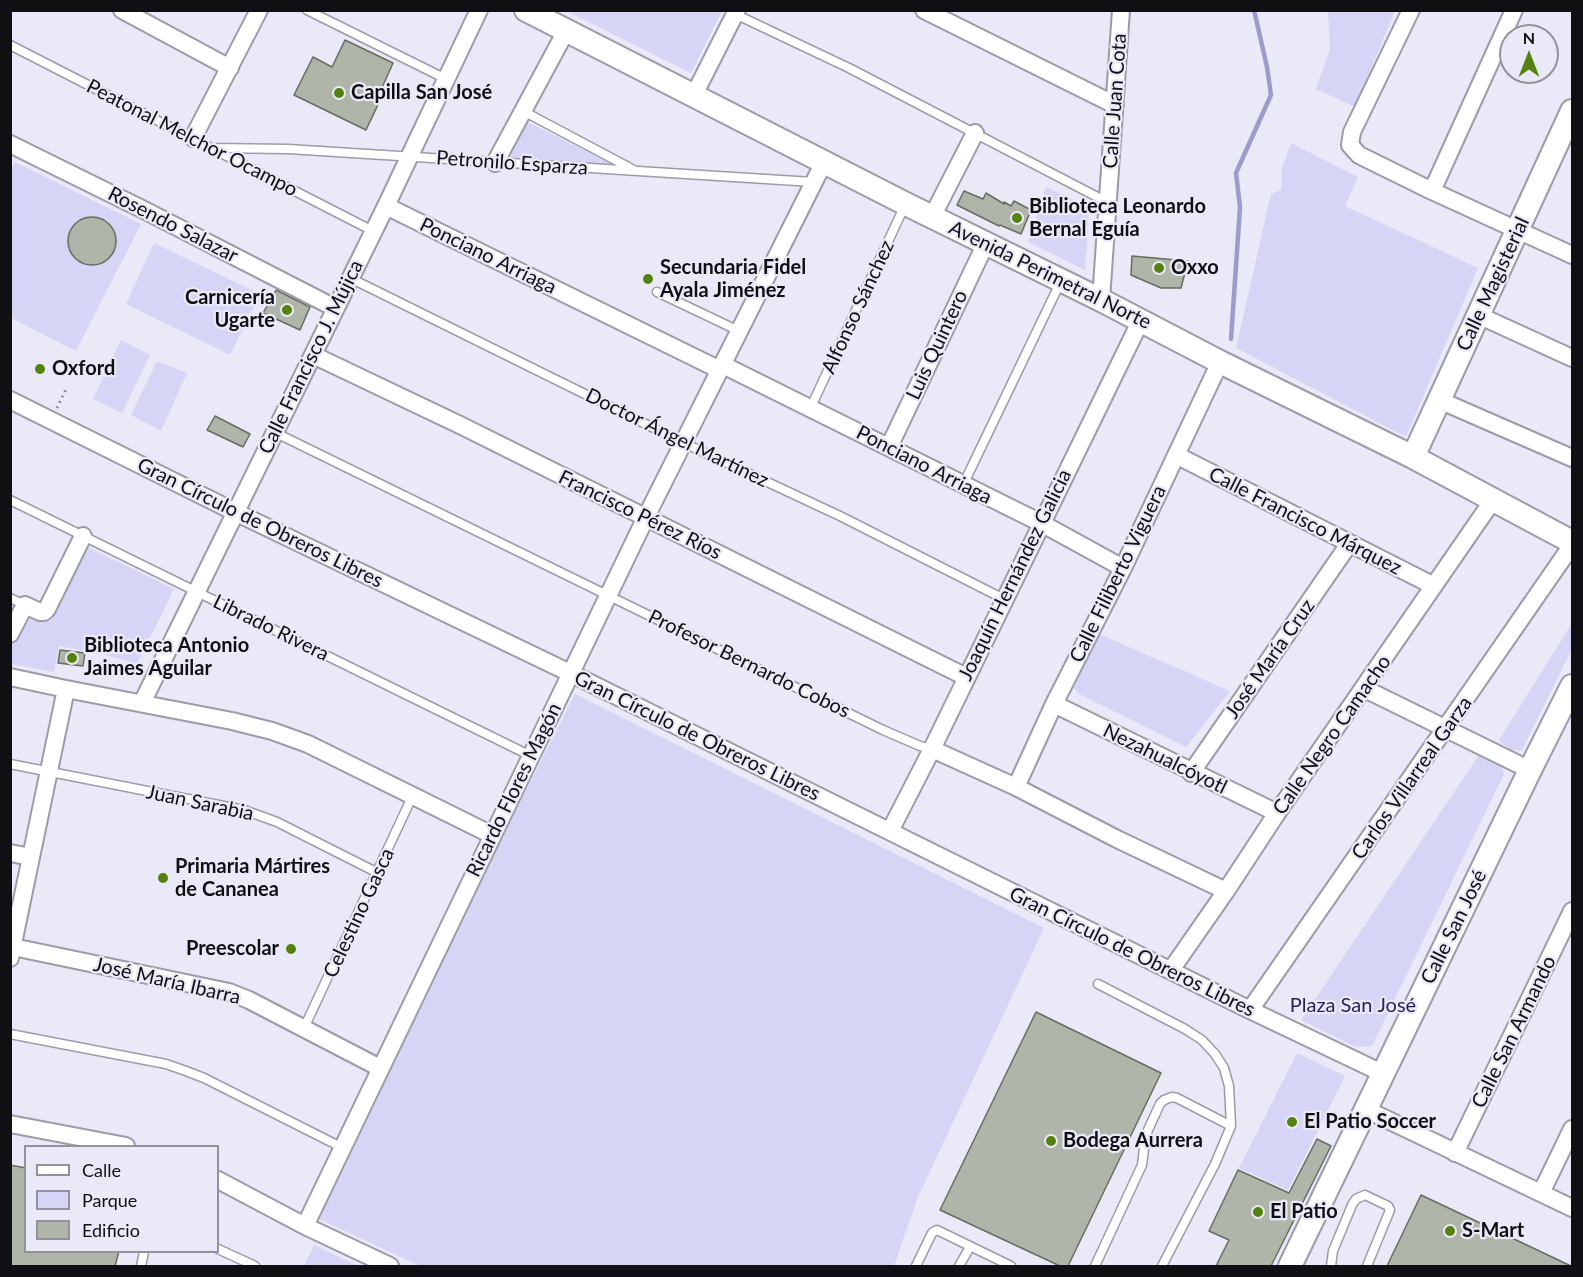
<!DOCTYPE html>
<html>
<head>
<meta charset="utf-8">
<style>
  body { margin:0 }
  #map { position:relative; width:1583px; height:1277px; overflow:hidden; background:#e9e9f7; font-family:Lato,sans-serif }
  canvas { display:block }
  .frame { position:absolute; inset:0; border:12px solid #101014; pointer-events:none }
  .legend { position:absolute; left:24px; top:1145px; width:195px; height:108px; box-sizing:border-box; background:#e9e9f7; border:2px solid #92929c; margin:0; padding:8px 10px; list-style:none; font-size:18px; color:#101014 }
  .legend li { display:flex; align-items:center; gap:12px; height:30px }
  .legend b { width:30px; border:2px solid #92929c }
  .north { position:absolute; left:1499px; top:24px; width:60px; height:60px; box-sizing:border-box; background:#e9e9f7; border:2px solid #92929c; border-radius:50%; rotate:0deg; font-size:16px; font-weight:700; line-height:24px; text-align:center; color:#101014 }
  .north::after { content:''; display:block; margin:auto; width:21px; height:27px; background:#55820e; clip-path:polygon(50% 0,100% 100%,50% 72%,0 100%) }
</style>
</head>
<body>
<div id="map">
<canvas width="1583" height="1277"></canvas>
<div class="frame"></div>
<ul class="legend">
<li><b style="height:8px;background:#fff"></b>Calle</li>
<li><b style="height:16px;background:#d6d5f5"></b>Parque</li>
<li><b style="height:16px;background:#afb6a9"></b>Edificio</li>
</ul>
<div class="north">N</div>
</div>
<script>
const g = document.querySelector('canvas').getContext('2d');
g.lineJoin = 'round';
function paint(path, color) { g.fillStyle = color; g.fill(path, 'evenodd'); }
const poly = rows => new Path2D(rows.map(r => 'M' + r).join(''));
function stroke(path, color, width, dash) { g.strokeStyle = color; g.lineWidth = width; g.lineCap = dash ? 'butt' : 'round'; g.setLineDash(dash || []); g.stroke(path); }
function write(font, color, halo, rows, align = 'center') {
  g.font = font + ' Lato,sans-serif'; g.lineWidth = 4.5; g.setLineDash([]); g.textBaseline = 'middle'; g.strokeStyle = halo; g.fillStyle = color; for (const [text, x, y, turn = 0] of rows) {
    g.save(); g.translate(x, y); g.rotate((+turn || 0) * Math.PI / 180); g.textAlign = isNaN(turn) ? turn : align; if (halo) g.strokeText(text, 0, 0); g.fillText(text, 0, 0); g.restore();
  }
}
paint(poly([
  [566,11,722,11,691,73],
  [1328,11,1395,11,1355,107,1316,89,1330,49],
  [523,120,612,164,503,157],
  [1291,143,1358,177,1345,206,1478,268,1406,437,1236,348,1271,194,1281,190,1282,168],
  [15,162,141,224,76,351,11,318,10,171],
  [1046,187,1089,208,1085,270,1028,242],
  [154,243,260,294,230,355,126,304],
  [121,340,150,355,122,413,93,399],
  [157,361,187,373,161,431,131,415],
  [85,546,174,589,137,664,99,653,59,646,54,672,11,664,10,646,27,612,50,622],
  [1572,623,1572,649,1522,750,1510,750,1499,740],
  [1099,634,1230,691,1186,747,1079,694,1074,688],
  [575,694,1044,928,918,1197,894,1266,420,1266,319,1219,516,810],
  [1479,755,1502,767,1504,774,1372,1046,1356,1047,1301,1020],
  [1297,1053,1345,1076,1288,1190,1239,1168],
  [314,1245,358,1266,304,1266]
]), '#d6d5f5');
stroke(poly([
  [1231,339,1240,207,1236,173,1271,95,1267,67,1254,10]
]), '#9d9acc', 4.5);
const building = poly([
  [345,40,393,63,381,90,384,92,366,130,294,95,313,57,332,67,345,40],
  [964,191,983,199,986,193,1004,204,1004,202,1011,206,1014,201,1031,210,1021,234,1000,225,999,226,957,205,964,191],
  '68 241a24 24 0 1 1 48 0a24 24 0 1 1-48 0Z',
  [1132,256,1188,261,1181,288,1161,288,1131,275,1132,256],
  [276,290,310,307,300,330,263,313,276,290],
  [215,416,250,434,243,447,207,430,215,416],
  [60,650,85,653,83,666,58,663,60,650],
  [1036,1012,1161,1073,1068,1266,1060,1266,940,1210,1036,1012],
  [1317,1139,1331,1146,1271,1266,1216,1266,1229,1240,1209,1231,1238,1170,1289,1193,1317,1139],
  [10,1165,26,1168,26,1251,119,1251,115,1266,10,1266,10,1165],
  [1421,1195,1571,1266,1387,1266,1421,1195]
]);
paint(building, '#afb6a9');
stroke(building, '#666c60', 1.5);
const lane = poly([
  [307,10,446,79],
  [735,14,849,68,1109,203],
  [10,45,373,231],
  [523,111,634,170],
  [210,148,288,149,813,182],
  [350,278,684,443,840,516,1004,599],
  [657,292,739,331],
  [810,409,905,205],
  [274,432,883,730,920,746,932,749],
  [963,485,1061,281],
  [10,500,531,756],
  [10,598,25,605],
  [10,764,244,810,277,822,378,873],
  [1098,984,1185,1029,1202,1040,1215,1054,1224,1068,1229,1086,1231,1126],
  [304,1028,412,797],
  [10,1034,166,1064,186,1071,204,1078,343,1148],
  [218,1249,255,1266],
  [141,1266,144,1252],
  [916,1266,932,1233,937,1230,1011,1266],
  [959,1266,970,1247],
  [1095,1266,1142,1165,1145,1140,1148,1130,1160,1104,1164,1100,1172,1097,1177,1098,1231,1126,1215,1164,1162,1266],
  [1331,1266,1333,1251,1352,1205,1356,1199,1365,1195,1388,1206,1390,1210,1367,1266]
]);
const street = poly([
  [122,10,230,68],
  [924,10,1115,105],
  [1411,10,1352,132,1350,145,1359,155,1432,191,1572,255],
  [694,95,737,10],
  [193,138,259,10],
  [10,144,144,210,335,308],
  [495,163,566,31],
  [1432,191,1514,10],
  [386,206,720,370],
  [932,217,975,133],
  [1101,300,1121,10],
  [1478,315,1572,358],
  [313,355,462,426,966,677],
  [723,365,1041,523,1123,568],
  [10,400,235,512,570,673,1250,1010,1382,1073],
  [1439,400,1572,458],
  [889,447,986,243],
  [1176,455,1434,586],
  [10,634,25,605,40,612,44,612,47,609,83,536],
  [10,677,66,689,232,721,272,731,308,744,492,835],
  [1365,689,1530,770],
  [142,703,386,206,479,10],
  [1054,704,1277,813],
  [932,749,1016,787,1117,839,1226,891],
  [1191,773,1349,544],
  [1016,787,1054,704,1123,568,1220,362],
  [890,831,932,749,1141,320],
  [10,853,31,857],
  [13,947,229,992,249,1000,380,1068],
  [10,958,66,689],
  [1171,970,1226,891,1277,813,1493,500],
  [1250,1010,1572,545],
  [1365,1109,1572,1208],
  [10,1124,126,1146],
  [1455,1153,1572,911],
  [218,1180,305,1226,390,1266],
  [1541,1193,1572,1129],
  [305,1226,646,517,824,162]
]);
const secondary = poly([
  [526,10,906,204,1101,300,1220,362,1413,457,1572,542],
  [1413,457,1572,111],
  [1290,1266,1530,770,1572,686]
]);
stroke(lane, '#9c9ba8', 11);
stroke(street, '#9c9ba8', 20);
stroke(secondary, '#9c9ba8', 26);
stroke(poly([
  [57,408,67,387]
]), '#81818b', 3, [1.5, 4.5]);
stroke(lane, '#fff', 8);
stroke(street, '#fff', 16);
stroke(secondary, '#fff', 22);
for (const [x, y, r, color] of [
  [339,93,6,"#55820e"],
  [1017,218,6,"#55820e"],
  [1159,268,6,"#55820e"],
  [648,279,6,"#55820e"],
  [287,310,6,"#55820e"],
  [40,369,6,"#55820e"],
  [72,658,6,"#55820e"],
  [163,878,6,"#55820e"],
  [291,949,6,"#55820e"],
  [1292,1122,6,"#55820e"],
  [1051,1141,6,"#55820e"],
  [1258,1212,6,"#55820e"],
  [1450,1231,6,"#55820e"]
]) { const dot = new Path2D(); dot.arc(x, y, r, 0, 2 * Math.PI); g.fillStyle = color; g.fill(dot); stroke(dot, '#e9e9f7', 2); }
write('bold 20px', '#101014', '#e9e9f7', [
  ["Capilla San José",351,93],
  ["Biblioteca Leonardo",1029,207],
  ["Bernal Eguía",1029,230],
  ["Secundaria Fidel",660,268],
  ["Ayala Jiménez",660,291],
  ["Oxxo",1171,268],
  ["Carnicería",275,298,"right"],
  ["Ugarte",275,321,"right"],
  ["Oxford",52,369],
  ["Biblioteca Antonio",84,646],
  ["Jaimes Aguilar",84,669],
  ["Primaria Mártires",175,867],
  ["de Cananea",175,890],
  ["Preescolar",279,949,"right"],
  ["El Patio Soccer",1304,1122],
  ["Bodega Aurrera",1063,1141],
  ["El Patio",1270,1212],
  ["S-Mart",1462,1231]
], 'left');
write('20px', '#101014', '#e9e9f7', [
  ["Calle Juan Cota",1115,101,-86],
  ["Peatonal Melchor Ocampo",192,138,27],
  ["Petronilo Esparza",512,163,4],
  ["Rosendo Salazar",173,225,27],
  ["Ponciano Arriaga",488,256,26],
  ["Avenida Perimetral Norte",1050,275,26],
  ["Calle Magisterial",1493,284,-65],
  ["Alfonso Sánchez",858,307,-65],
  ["Luis Quintero",937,345,-65],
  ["Calle Francisco J. Mújica",311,357,-64],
  ["Doctor Ángel Martínez",677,438,26],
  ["Ponciano Arriaga",924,465,27],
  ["Francisco Pérez Ríos",640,515,26],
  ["Calle Francisco Márquez",1305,521,27],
  ["Gran Círculo de Obreros Libres",260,523,26],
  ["Calle Filiberto Viguera",1118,574,-64],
  ["Joaquín Hernández Galicia",1015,575,-64],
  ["Librado Rivera",271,628,26],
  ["José María Cruz",1270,659,-55],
  ["Profesor Bernardo Cobos",749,664,26],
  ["Calle Negro Camacho",1332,735,-55],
  ["Gran Círculo de Obreros Libres",697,736,26],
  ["Nezahualcóyotl",1165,759,26],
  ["Carlos Villarreal Garza",1412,778,-55],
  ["Ricardo Flores Magón",514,790,-64],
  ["Juan Sarabia",200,803,12],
  ["Celestino Gasca",359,913,-65],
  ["Calle San José",1454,927,-64],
  ["Gran Círculo de Obreros Libres",1132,952,26],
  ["José María Ibarra",167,981,13],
  ["Calle San Armando",1514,1032,-64]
]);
write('20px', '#2a1e5a', '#e9e9f7', [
  ["Plaza San José",1353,1006]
]);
</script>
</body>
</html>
